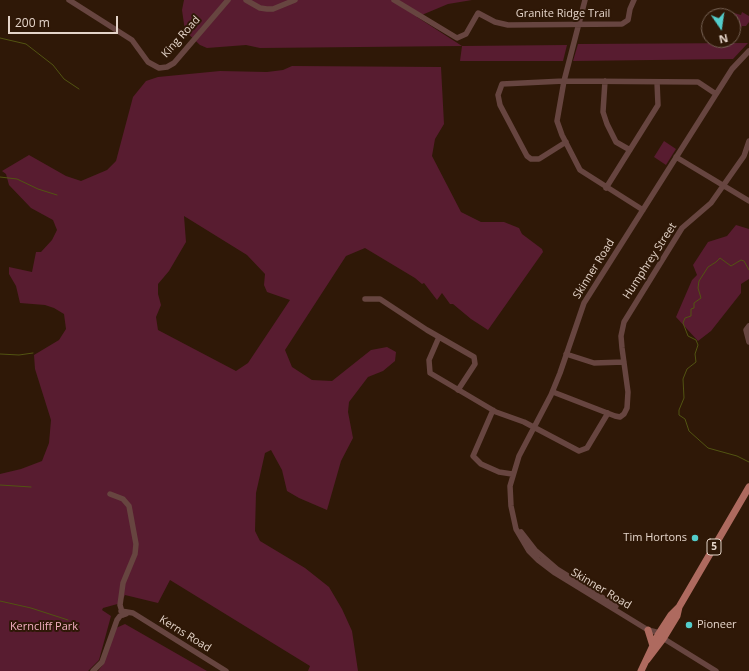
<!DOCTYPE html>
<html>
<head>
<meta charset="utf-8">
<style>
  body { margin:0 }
  #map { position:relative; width:749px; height:671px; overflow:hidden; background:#2f1807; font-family:"Open Sans",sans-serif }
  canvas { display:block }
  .north { position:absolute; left:701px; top:8px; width:40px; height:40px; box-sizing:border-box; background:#2f1807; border:1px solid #776355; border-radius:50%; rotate:167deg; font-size:11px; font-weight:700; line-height:16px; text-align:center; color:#e4d4c9 }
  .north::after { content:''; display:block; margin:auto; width:14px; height:18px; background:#53cdcb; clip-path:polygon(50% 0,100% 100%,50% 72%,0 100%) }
  .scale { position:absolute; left:8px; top:16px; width:110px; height:18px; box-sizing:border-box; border:2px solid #e4d4c9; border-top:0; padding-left:5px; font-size:12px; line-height:14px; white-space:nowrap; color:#e4d4c9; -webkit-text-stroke:3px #2f1807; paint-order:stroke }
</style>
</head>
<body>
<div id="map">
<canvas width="749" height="671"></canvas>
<div class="north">N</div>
<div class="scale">200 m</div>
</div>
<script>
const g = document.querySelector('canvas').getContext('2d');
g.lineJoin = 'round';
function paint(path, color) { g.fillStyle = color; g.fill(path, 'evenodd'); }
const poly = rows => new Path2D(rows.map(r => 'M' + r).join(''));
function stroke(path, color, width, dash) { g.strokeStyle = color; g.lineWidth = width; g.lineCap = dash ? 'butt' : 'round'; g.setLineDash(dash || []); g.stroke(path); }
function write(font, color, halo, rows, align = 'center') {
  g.font = font + ' "Open Sans",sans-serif'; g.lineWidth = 4; g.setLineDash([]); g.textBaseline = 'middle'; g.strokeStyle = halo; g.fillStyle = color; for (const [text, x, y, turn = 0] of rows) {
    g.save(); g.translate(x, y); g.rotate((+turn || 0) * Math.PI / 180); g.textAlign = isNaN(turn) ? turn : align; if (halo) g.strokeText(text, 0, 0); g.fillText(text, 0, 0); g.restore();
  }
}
paint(poly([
  [184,0,472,0,448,4,417,17,462,46,567,45,563,61,460,61,462,46,260,48,246,45,207,48,200,45,185,31,182,10],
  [742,12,749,16,749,22,746,26,742,26,741,28,736,26,737,23,733,20,733,16,734,13,741,15],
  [748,43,733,59,573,61,578,44],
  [292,66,441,67,444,124,435,139,432,156,461,212,481,222,504,222,519,228,522,234,542,249,543,252,488,330,471,319,453,304,450,304,442,293,437,300,424,283,422,284,415,278,365,248,346,256,285,350,292,367,312,380,332,381,371,350,387,347,396,352,395,361,383,371,368,377,349,402,348,412,353,438,341,461,327,510,299,498,287,491,282,470,271,450,265,453,256,493,255,531,260,541,305,568,329,587,342,609,352,631,358,671,308,671,310,666,170,580,158,603,125,595,121,603,103,608,102,610,111,616,99,660,88,671,0,671,0,474,21,469,42,461,49,443,51,420,35,369,34,355,59,340,66,329,64,314,54,308,45,305,20,303,16,286,9,274,9,267,32,272,36,252,41,252,52,240,57,230,53,220,31,208,9,185,6,174,2,171,29,155,66,176,81,181,107,170,116,161,133,97,146,81,158,77,220,71,267,72,283,70],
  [184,216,247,255,265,274,264,285,267,292,290,300,248,363,236,371,158,330,156,317,161,305,158,294,158,284,169,271,186,242],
  [664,141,676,149,666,165,654,157],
  [736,225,749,229,749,279,741,284,741,293,711,331,698,341,676,317,692,280,697,275,693,265,708,242,727,236],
  [125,624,207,671,98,671,102,666,116,628]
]), '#581c30');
stroke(poly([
  [0,38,26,44,53,65,64,79,79,89],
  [0,177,17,179,38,189,57,195],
  [749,270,744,261,741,260,731,266,720,258,716,262,708,267,699,281,698,288,701,298,694,303,694,308,691,309,691,316,685,318,683,323,688,336,696,340,698,345,695,354,696,362,687,369,683,379,684,398,679,410,679,415,685,419,689,431,708,448,737,456,749,462],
  [0,354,19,355,33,353],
  [0,485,31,487],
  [0,601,31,608,68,620]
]), '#525412', 1);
stroke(poly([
  [69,0,132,40,148,62,159,68,167,67,174,63,228,0],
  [246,0,260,8,267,9,273,9,295,0],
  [394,0,457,38,466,34,478,13,495,22,508,25,622,24,628,20,630,9,634,0],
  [585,0,564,81,557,121,562,135,580,170,643,210],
  [605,81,603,112,607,124,616,142,630,150],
  [566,142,539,159,531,159,527,156,500,105,498,95,502,84,564,81,698,82,716,94],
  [676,157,749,201],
  [606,188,658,105,657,82],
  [365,299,380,299,427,330,474,357,475,364,458,390],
  [749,326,746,330,749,342],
  [439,337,429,360,430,373,496,412,524,422,579,451,587,448,608,413],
  [566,354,594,363,624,362],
  [553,392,615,416,620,417,624,414,627,408,628,392,622,348,621,336,624,322,682,228,711,203,744,156,749,141],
  [493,410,473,456,481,464,499,472,512,474],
  [110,494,123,499,129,506,136,544,135,554,123,583,120,605,123,615],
  [521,532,535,550,557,569,616,606],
  [121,611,133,613,226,671],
  [656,632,648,630,555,573,538,560,529,551,516,529,511,506,510,486,519,456,551,395,560,373,584,303,732,69,749,51],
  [661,637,716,671],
  [93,671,102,662,117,620,120,616,126,614]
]), '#674540', 5.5);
stroke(poly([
  [648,630,653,646],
  [647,660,663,639,677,616,679,607,749,487],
  [641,671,658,635,671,615,679,607]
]), '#ae6a5f', 7);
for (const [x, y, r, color] of [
  [695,538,4,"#53cdcb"],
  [689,625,4,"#53cdcb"]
]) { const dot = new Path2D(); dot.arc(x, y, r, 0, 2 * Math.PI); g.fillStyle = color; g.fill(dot); stroke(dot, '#2f1807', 1.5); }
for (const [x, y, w] of [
  [714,547,14]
]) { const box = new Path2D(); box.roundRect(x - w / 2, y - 8, w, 16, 3); g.fillStyle = '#2f1807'; g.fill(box); stroke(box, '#e4d4c9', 1); }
write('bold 10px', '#e4d4c9', null, [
  ["5",714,547]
]);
write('11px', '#e4d4c9', '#2f1807', [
  ["Granite Ridge Trail",563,14],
  ["King Road",181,37,-48],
  ["Humphrey Street",650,261,-57],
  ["Skinner Road",594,269,-58],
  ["Skinner Road",601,589,31],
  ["Kerns Road",185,634,32]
]);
write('11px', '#e4d4c9', '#2f1807', [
  ["Tim Hortons",687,538],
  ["Pioneer",697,625,"left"]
], 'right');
write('11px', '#f4b0c2', '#2f1807', [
  ["Kerncliff Park",44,627]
]);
</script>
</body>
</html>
